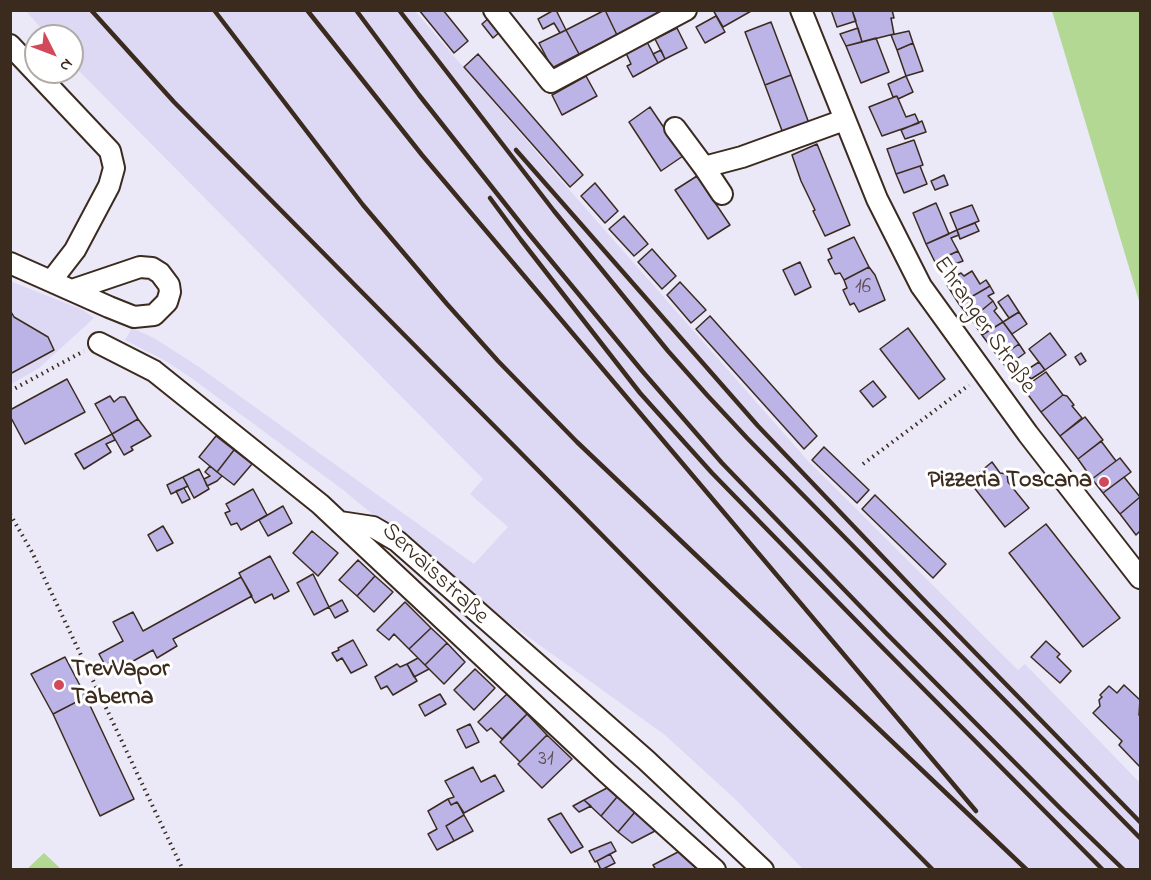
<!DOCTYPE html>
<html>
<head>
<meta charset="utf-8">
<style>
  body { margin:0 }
  #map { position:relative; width:1151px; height:880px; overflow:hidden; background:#ebe8f8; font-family:"Indie Flower",sans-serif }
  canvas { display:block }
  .frame { position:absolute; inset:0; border:12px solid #3b2a1e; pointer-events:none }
  .north { position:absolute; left:24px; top:24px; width:60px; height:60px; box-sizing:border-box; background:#fff; border:2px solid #b1aaa5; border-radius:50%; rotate:132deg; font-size:16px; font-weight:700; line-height:24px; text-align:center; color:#3b2a1e }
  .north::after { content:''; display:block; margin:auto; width:21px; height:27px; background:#d1495b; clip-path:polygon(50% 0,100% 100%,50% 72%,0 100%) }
</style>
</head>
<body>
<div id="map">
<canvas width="1151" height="880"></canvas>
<div class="frame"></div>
<div class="north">N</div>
</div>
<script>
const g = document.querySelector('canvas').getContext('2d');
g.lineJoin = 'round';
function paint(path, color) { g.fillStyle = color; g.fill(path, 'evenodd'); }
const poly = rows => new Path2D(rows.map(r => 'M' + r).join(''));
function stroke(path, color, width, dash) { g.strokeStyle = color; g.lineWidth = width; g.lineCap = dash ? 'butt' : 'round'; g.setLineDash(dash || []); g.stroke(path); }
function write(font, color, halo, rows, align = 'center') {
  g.font = font + ' "Indie Flower",sans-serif'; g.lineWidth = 6; g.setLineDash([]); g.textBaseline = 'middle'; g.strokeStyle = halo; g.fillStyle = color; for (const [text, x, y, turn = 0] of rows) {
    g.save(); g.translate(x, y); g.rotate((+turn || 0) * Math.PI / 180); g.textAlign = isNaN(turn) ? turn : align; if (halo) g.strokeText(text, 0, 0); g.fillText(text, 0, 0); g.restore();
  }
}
paint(poly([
  [26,11,415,11,558,177,809,462,1018,670,1025,664,1140,783,1140,869,803,869,735,799,665,735,470,595,342,489,190,377,164,360,125,340,132,328,154,338,199,367,474,564,508,527,470,494,483,479,79,71,72,63,72,36,48,36],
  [10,281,83,310,94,318,39,368,11,384]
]), '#ddd8f3');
paint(poly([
  [1052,11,1140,11,1140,304],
  [44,853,61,869,27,869]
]), '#b2d894');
const building = poly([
  [419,10,443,10,468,41,454,53,419,10],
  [554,10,556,10,566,30,560,33,554,23,543,29,538,19,554,10],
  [605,10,657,10,658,13,617,35,605,10],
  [605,10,617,35,579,54,566,30,605,10],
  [713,10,753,10,723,27,713,10],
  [831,10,852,10,856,21,837,27,831,10],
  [852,10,892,10,894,18,891,18,894,34,862,42,852,10],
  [716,16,725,32,705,43,696,27,716,16],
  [490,17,501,31,493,38,482,24,490,17],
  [771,22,791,75,765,85,745,32,771,22],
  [677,28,687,48,665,59,655,39,677,28],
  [858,28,862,42,846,46,840,34,858,28],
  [566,30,579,54,552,68,539,43,566,30],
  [909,31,913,43,897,50,891,35,909,31],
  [876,38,889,72,861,83,846,46,876,38],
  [646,40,658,63,633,77,627,66,631,64,625,51,646,40],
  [913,43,923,71,906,76,897,50,913,43],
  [661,50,665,59,658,63,653,54,661,50],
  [478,54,583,175,570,187,464,67,478,54],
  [791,75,810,126,784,136,765,85,791,75],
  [586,76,597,96,562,115,552,95,586,76],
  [906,76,913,92,898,99,897,96,893,97,888,84,906,76],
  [897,96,906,117,915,114,919,123,882,136,869,107,897,96],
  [650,107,683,156,661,171,629,122,650,107],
  [922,121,926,132,905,139,901,130,922,121],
  [914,140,923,165,896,174,887,149,914,140],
  [817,144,850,225,825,236,813,211,815,210,801,181,792,155,817,144],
  [920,166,927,184,904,193,896,174,920,166],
  [944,175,948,185,935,190,931,181,944,175],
  [697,176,730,225,708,239,675,190,697,176],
  [595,183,618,211,605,223,581,196,595,183],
  [936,203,949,234,926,244,913,213,936,203],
  [972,205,979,221,957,230,950,213,972,205],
  [624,216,648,244,634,256,609,229,624,216],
  [975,223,979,231,960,239,957,230,975,223],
  [957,230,959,235,951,238,958,251,935,262,926,244,957,230],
  [854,237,869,267,844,280,840,273,835,274,828,260,832,258,828,249,854,237],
  [652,249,676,276,662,289,638,262,652,249],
  [958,251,963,261,947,267,943,258,958,251],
  [800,262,811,287,795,295,783,270,800,262],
  [869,267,875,275,885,300,859,312,854,303,850,305,843,290,847,288,844,280,869,267],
  [972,271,980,284,986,280,990,286,959,304,947,285,957,279,955,276,961,273,964,276,972,271],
  [680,282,706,310,691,323,667,295,680,282],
  [990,286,994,293,988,296,993,301,971,319,959,304,990,286],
  [1008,295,1019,312,1009,318,998,302,1008,295],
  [993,301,997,308,994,311,1003,322,982,335,971,319,993,301],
  [10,310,14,317,48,337,54,350,10,374,10,310],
  [1019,312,1027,324,1012,334,1003,322,1019,312],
  [710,316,817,436,804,449,696,329,710,316],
  [1003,322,1019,344,999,358,982,335,1003,322],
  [908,328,945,379,919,399,880,349,908,328],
  [1050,333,1066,355,1045,370,1029,349,1050,333],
  [1019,344,1025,353,1006,367,999,358,1019,344],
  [1081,353,1086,361,1080,365,1075,357,1081,353],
  [1039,362,1045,370,1031,379,1025,371,1039,362],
  [1046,372,1063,395,1041,412,1023,388,1046,372],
  [67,379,85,412,25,444,10,416,10,410,67,379],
  [873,381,886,397,873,407,860,391,873,381],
  [1063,395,1067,396,1074,405,1072,406,1082,418,1060,436,1041,412,1063,395],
  [110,396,114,402,120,397,125,397,138,419,112,434,95,404,110,396],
  [1085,417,1103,440,1078,459,1060,436,1085,417],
  [138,419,151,436,131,447,133,450,124,455,112,434,138,419],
  [112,434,115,440,106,444,111,452,84,469,75,454,112,434],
  [216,436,234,450,217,472,199,457,216,436],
  [1101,441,1116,461,1092,479,1078,459,1101,441],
  [824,447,869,490,857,503,812,460,824,447],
  [234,450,252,464,234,485,217,472,234,450],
  [1120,458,1131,472,1103,493,1092,479,1120,458],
  [992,462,1000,473,1007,474,1008,482,1029,508,1005,527,969,481,992,462],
  [210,466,222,476,217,481,207,486,204,479,210,476,205,472,210,466],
  [199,469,209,489,194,498,183,477,199,469],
  [183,477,188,486,171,494,167,485,183,477],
  [1124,477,1140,497,1120,514,1103,493,1124,477],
  [184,488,190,499,182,503,176,491,184,488],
  [253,489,267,515,241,530,237,523,231,525,225,513,230,511,226,504,253,489],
  [875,495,946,564,933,578,862,509,875,495],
  [1140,497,1140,531,1136,535,1120,514,1140,497],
  [283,506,292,523,268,536,259,520,283,506],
  [1046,524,1120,618,1083,647,1009,553,1046,524],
  [163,526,173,543,157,551,148,535,163,526],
  [312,531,338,553,318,576,293,553,312,531],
  [270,556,289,591,274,599,272,594,255,603,239,573,270,556],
  [358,560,375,576,357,596,339,580,358,560],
  [313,574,329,607,314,615,297,583,313,574],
  [375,576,393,592,374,612,357,596,375,576],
  [241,577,252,596,173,639,177,646,157,658,153,650,110,674,99,654,123,641,113,622,133,612,143,631,241,577],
  [342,600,348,611,335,618,329,607,342,600],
  [405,602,431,628,409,649,394,634,389,640,377,630,405,602],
  [431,628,447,643,425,665,409,649,431,628],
  [353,640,367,665,351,673,342,658,337,661,332,653,339,650,338,648,353,640],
  [1046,641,1060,654,1057,657,1071,671,1060,683,1031,657,1046,641],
  [447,643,465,662,444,684,425,665,447,643],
  [65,657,86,697,53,714,31,674,65,657],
  [418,658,429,669,414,677,407,664,418,658],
  [397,664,400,667,407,664,417,681,393,695,387,686,381,689,375,677,397,664],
  [475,669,495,688,474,710,454,690,475,669],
  [1124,685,1140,700,1139,715,1140,716,1140,767,1119,745,1122,741,1093,713,1100,706,1099,700,1102,697,1100,695,1109,686,1117,693,1124,685],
  [440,694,446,704,425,716,419,705,440,694],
  [507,694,527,714,502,739,491,728,487,731,478,722,507,694],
  [86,697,134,799,100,816,53,714,86,697],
  [527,714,547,735,520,762,500,742,527,714],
  [470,724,479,742,466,748,457,730,470,724],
  [547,735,572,759,542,788,518,764,547,735],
  [473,767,481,782,495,775,504,791,464,813,457,802,451,805,448,799,454,797,445,781,473,767],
  [607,788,617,797,601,816,584,800,607,788],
  [617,797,635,812,618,832,601,816,617,797],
  [448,799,451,805,457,802,464,815,446,826,454,841,437,850,428,834,437,829,428,811,448,799],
  [584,800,591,806,579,812,573,806,584,800],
  [635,812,655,831,632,843,618,832,635,812],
  [561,813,583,847,571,853,548,819,561,813],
  [464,815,473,831,454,841,446,826,464,815],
  [611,842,616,851,595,862,589,851,611,842],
  [678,852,698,870,656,870,653,865,678,852],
  [610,854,615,863,601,870,597,861,610,854]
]);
paint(building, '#bcb4e6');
stroke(building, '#3b2a1e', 1.5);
const minor = poly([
  [494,10,551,82,686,10],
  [801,10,877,199,921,286,1028,434,1140,578],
  [10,45,110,151,114,168,109,186,75,250,51,281],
  [675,128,704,167],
  [722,194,704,167,742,157,844,120],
  [10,263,109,307,134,317,154,315,167,302,170,292,169,285,160,273,152,268,140,267,72,290],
  [99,343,154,371,320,504,607,773,715,870],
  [340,522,373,527,397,541,646,760,763,870]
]);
stroke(minor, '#3b2a1e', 24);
stroke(poly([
  [10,391,84,351],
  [863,464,969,385],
  [10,514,32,552,183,870]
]), '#3b2a1e', 4, [1.5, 4.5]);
stroke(minor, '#fff', 20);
stroke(poly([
  [91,10,174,102,933,870],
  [214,10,363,205,447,304,498,361,577,442,1027,870],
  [307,10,422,155,976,811],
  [356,10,419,95,529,234,643,372,722,463,886,633,1061,809,1124,870],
  [399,10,554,211,668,351,707,395,747,438,1140,838],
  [516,150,758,426,921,597,1140,822],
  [490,198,521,240,640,393,712,473,877,642,1103,870]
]), '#3b2a1e', 4.5);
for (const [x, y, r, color] of [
  [1104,482,6,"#d1495b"],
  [59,685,6,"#d1495b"]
]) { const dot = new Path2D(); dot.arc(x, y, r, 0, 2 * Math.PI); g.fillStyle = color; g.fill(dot); stroke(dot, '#fff', 2); }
write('21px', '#5b4c50', null, [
  ["16",863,289],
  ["31",546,761]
]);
write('24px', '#3b2a1e', '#fff', [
  ["Ehranger Straße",983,326,55],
  ["Servaisstraße",434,575,43]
]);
write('bold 24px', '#3b2a1e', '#fff', [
  ["Pizzeria Toscana",1092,482],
  ["TrevVapor",71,671,"left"],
  ["Taberna",71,699,"left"]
], 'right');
</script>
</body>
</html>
